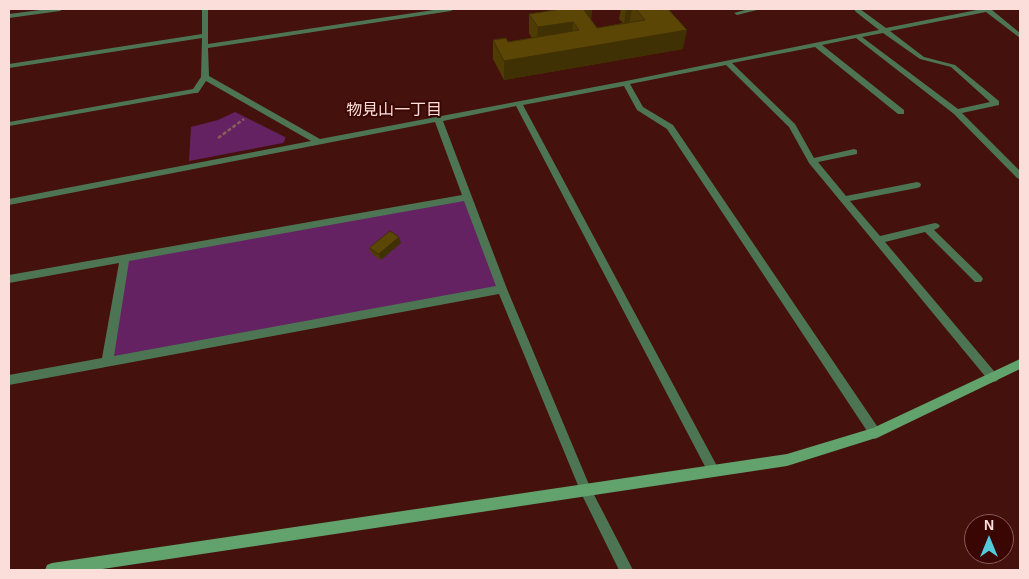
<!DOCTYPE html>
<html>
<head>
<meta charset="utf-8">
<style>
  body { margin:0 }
  #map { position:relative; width:1029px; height:579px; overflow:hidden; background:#45110c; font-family:Helvetica,sans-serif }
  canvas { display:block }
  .frame { position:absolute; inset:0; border:10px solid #fbdeda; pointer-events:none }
  .north { position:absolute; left:964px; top:514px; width:50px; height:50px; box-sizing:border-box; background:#390604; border:1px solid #875c5a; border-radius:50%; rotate:0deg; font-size:14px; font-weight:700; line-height:20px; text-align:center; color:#fbdeda }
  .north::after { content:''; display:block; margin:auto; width:18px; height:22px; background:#53cadc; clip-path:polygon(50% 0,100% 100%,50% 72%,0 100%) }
</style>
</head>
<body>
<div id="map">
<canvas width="1029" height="579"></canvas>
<div class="frame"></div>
<div class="north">N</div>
</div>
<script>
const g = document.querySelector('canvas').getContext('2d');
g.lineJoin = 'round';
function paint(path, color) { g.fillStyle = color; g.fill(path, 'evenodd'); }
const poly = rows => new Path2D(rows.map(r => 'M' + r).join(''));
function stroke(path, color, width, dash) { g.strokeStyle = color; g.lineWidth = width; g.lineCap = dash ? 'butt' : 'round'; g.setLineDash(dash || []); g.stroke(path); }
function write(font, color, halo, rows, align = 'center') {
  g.font = font + ' Helvetica,"Noto Sans JP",sans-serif'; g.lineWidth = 4; g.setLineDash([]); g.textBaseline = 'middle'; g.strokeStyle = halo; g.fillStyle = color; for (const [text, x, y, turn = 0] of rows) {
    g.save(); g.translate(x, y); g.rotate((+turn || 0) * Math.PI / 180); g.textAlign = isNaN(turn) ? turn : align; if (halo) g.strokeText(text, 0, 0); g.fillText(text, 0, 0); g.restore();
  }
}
paint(poly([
  [235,112,285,137,285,140,283,143,189,161,191,127,218,120],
  [468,197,502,289,107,362,125,259]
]), '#652263');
stroke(poly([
  [218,138,244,119]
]), '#885d58', 2.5, [4, 2]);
paint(poly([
  [48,9,63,9,60,11,9,18,9,14,48,9],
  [202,9,208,9,208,44,440,9,454,9,451,11,208,48,209,76,320,139,626,81,879,30,856,12,854,9,860,9,886,28,982,9,993,9,992,10,1020,33,1020,38,986,12,890,31,924,57,955,65,999,101,999,105,962,113,1020,171,1020,179,1017,178,954,114,856,38,822,45,904,110,904,114,898,114,815,47,732,63,795,124,814,158,854,149,857,150,857,154,818,162,846,196,917,182,920,183,921,185,920,187,917,188,850,201,880,236,935,223,938,224,940,226,938,228,934,230,981,276,983,279,981,282,975,282,925,232,885,242,999,377,997,381,993,382,989,381,809,163,789,127,726,65,630,84,643,107,673,125,879,429,881,433,879,437,875,439,871,437,667,129,637,110,624,86,523,105,717,466,719,470,717,474,713,476,709,474,516,106,443,121,507,289,590,487,633,570,619,570,582,495,499,294,9,385,9,375,102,358,119,263,9,283,9,275,462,195,435,122,9,205,9,199,311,141,206,81,198,93,195,93,9,126,9,122,193,89,201,77,202,38,9,68,9,64,202,34,202,9],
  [883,33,920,59,951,67,990,102,958,109,862,37,883,33],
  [464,201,496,286,114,356,129,261,464,201],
  [749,9,761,9,737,15,734,13,749,9]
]), '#4d7554');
paint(poly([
  [1020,359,1020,369,879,437,787,466,96,570,45,570,47,565,52,563,787,454,873,428,1020,359]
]), '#61a26d');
paint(poly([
  [592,9,591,20,597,28,623,23,619,19,621,9,668,9,683,49,504,80,493,59,493,40,508,42,532,38,529,33,529,14],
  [401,243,381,260,371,253,369,248]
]), '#4e3c04');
paint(poly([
  [592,9,590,27,584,10],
  [626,9,632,9,629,24,624,25],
  [573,22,572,41,537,46,538,27],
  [687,30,683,49,504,80,504,61],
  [399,237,401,243,381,260,379,254]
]), '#403104');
const building = poly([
  [561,9,591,9,584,10,597,28,645,20,636,9,668,9,687,30,504,61,493,40,506,38,508,42,579,30,573,22,538,27,529,14,561,9],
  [390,231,399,237,379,254,369,248,390,231]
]);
paint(building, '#5b4605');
stroke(building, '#403104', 1);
write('16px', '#fbdeda', '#390604', [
  ["物見山一丁目",394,111]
]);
</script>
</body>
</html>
